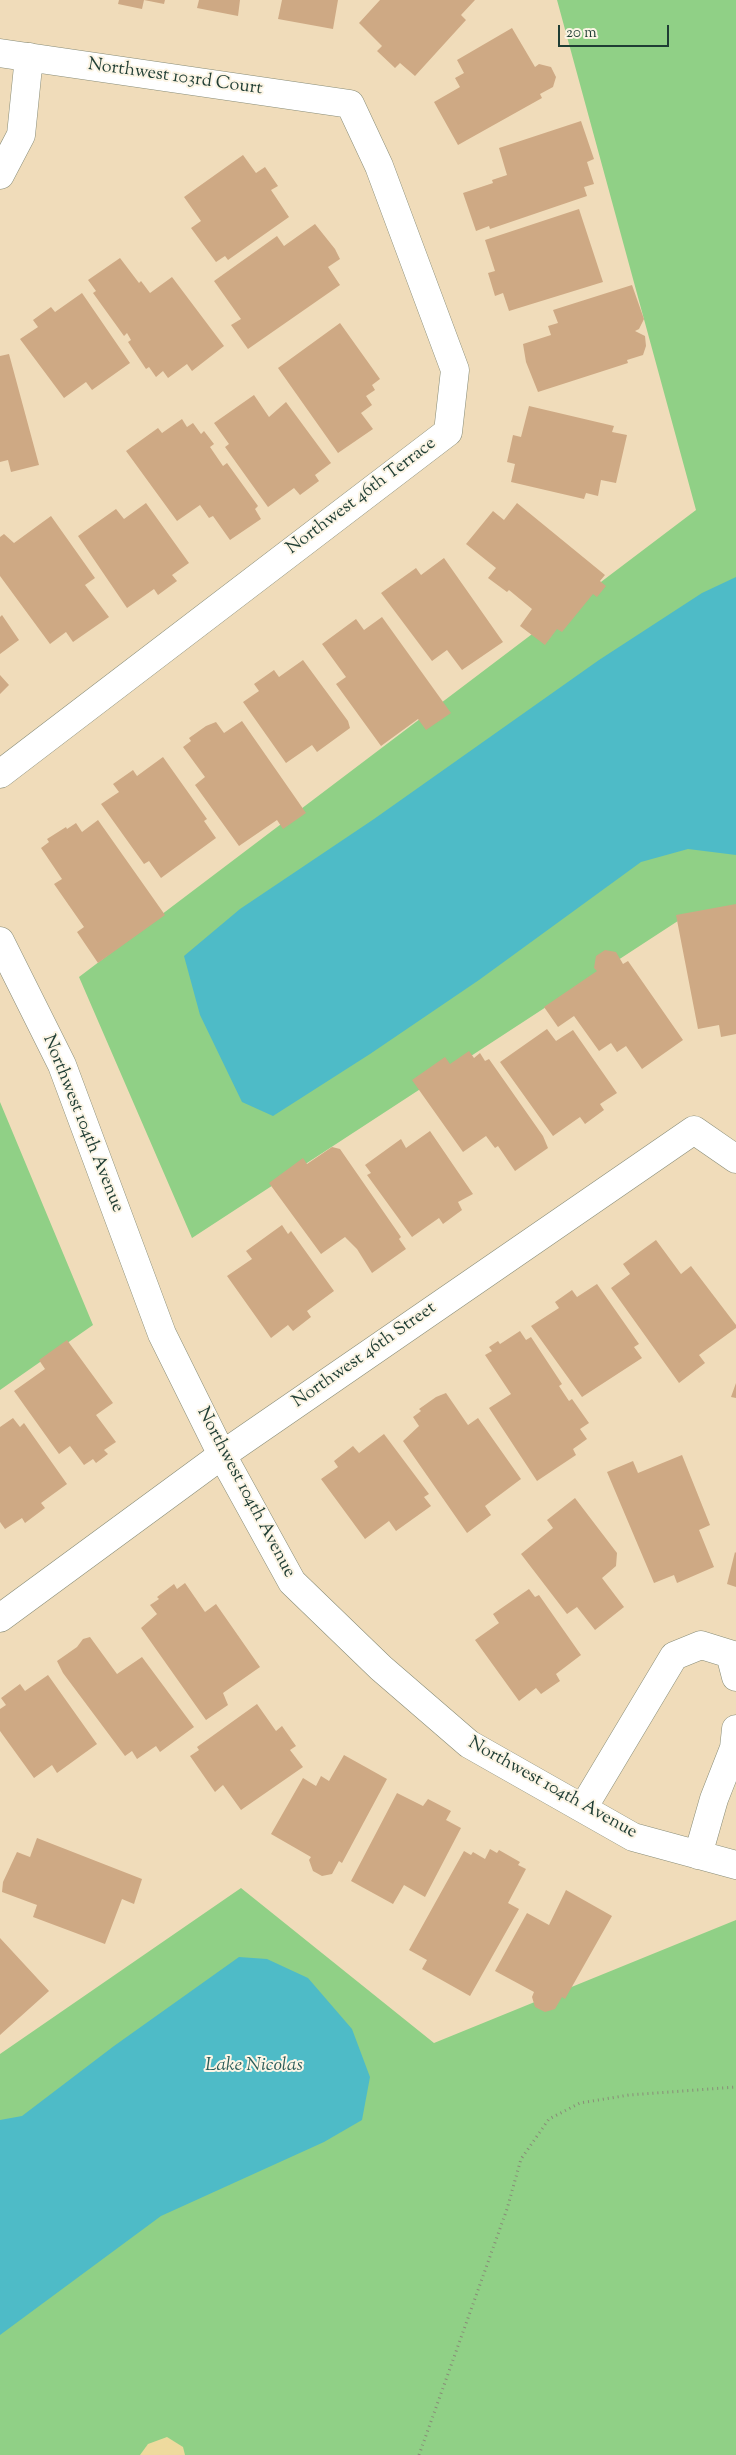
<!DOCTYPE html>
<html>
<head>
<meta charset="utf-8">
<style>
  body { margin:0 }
  #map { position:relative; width:736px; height:2455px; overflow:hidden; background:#f0dcba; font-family:"Sorts Mill Goudy",serif }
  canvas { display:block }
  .scale { position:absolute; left:558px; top:25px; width:111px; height:22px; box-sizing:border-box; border:2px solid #1f3d34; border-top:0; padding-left:6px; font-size:15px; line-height:18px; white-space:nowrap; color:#1f3d34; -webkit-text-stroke:4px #fcf5e5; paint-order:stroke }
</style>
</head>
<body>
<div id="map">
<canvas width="736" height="2455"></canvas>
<div class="scale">20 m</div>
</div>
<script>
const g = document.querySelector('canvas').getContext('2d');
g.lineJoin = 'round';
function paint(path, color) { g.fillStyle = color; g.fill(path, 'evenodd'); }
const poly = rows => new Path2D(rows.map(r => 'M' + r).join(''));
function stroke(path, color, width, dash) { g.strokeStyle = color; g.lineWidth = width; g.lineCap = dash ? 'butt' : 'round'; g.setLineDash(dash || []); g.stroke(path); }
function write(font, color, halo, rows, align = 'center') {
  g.font = font + ' "Sorts Mill Goudy",serif'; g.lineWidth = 4; g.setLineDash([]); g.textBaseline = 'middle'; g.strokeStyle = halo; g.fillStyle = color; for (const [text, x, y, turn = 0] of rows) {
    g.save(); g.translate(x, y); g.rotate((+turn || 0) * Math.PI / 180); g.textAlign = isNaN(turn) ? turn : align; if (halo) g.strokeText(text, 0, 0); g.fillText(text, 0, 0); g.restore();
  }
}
paint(poly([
  [557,0,736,0,736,923,684,917,192,1238,79,977,696,510],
  [0,1102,93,1325,0,1390],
  [241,1888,434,2043,736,1920,736,2455,0,2455,0,2054]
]), '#90d086');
paint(poly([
  [167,2437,183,2447,185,2455,140,2455,148,2444]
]), '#eeda9e');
paint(poly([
  [736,577,736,855,688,849,641,862,479,980,370,1054,273,1116,242,1102,200,1015,184,956,240,909,374,819,599,660,702,593],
  [239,1957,267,1959,308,1978,352,2029,370,2077,362,2120,324,2142,161,2216,0,2335,0,2120,22,2116,114,2046]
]), '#4ebbc7');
paint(poly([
  [119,0,144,0,142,9,118,4],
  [144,0,165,0,164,4],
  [199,0,240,0,238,16,197,8],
  [282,0,338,0,333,29,278,19],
  [380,0,475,0,461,15,466,20,415,76,400,63,395,68,377,51,382,46,359,23],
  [512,28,535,67,539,64,551,67,556,77,553,87,540,94,542,98,458,145,434,102,460,87,455,78,464,73,457,60],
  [581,121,594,159,587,162,594,184,584,187,587,196,490,229,489,226,476,231,463,193,493,183,492,180,507,175,499,148],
  [243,155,256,173,265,167,278,186,271,190,289,217,228,260,225,256,216,262,191,228,201,221,184,197],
  [579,209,603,282,509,311,503,293,495,296,488,273,495,271,485,240],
  [315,224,335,249,340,259,328,267,340,285,248,349,231,325,241,319,214,281,277,236,284,246],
  [120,258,139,283,141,281,150,293,172,277,224,346,192,371,187,364,168,378,163,371,156,377,149,367,146,369,128,342,131,340,127,333,124,336,93,293,96,291,88,280],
  [632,285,644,319,639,329,635,331,645,336,646,346,643,355,627,360,628,363,538,392,526,362,523,344,551,335,548,326,558,323,553,310],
  [82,293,130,363,92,390,86,382,64,398,20,339,38,327,33,320,51,307,55,312],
  [340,323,380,379,372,385,375,390,366,396,372,405,361,413,373,429,338,453,278,368],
  [9,354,39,465,11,472,8,460,0,462,0,356],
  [254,395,269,417,286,402,331,463,315,475,319,481,300,495,294,488,268,507,225,447,229,444,214,423],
  [529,406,614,426,612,432,627,435,616,483,601,480,598,496,586,493,584,499,511,482,515,464,507,462,513,435,521,437],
  [182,419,187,427,193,423,201,434,204,431,214,444,210,447,223,466,227,463,258,506,255,509,261,519,230,540,213,516,209,518,200,505,177,521,126,451,158,428,162,433],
  [146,503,189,563,172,575,177,581,158,595,154,589,127,608,78,536,116,509,124,519],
  [517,503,605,575,600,581,606,586,597,597,593,594,562,632,557,629,545,645,520,626,532,609,509,590,507,592,488,578,496,568,466,544,493,511,504,520],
  [51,516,95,578,85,585,109,617,73,642,66,632,50,644,0,576,0,537,4,534,14,543],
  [444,558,503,642,462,670,447,650,432,661,381,593,416,568,421,575],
  [2,615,19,640,0,654,0,617],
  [382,617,451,713,426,730,418,719,381,746,336,684,346,677,322,644,356,619,364,630],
  [303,660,348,721,350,728,317,752,312,745,286,763,243,702,259,691,254,684,274,670,279,677],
  [0,675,9,685,0,694],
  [242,721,306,813,283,829,277,820,239,846,195,785,205,777,183,747,191,741,189,738,206,726,216,722,224,733],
  [163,757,207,819,204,821,216,838,161,878,149,861,144,864,101,804,119,792,113,784,133,770,137,776],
  [98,820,165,915,98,963,77,932,84,927,54,884,62,879,41,848,49,842,47,839,66,827,67,829,76,823,82,832],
  [736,904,736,1034,721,1037,719,1025,698,1029,676,915],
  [605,950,616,952,623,964,628,961,683,1040,642,1069,626,1046,617,1052,611,1043,599,1051,574,1016,558,1027,544,1007,597,971,594,968,596,956],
  [547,1029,556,1041,573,1030,617,1093,600,1104,604,1110,585,1124,580,1117,553,1136,500,1062],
  [469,1051,474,1058,480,1053,485,1061,489,1059,543,1136,548,1148,515,1171,498,1146,495,1148,486,1136,463,1152,412,1080,445,1057,450,1064],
  [430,1131,473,1194,458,1202,462,1210,443,1224,439,1218,412,1237,367,1175,371,1173,365,1165,401,1139,406,1148],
  [332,1147,340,1149,401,1237,399,1239,406,1249,372,1273,357,1249,345,1237,321,1254,269,1183,303,1158,307,1164],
  [282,1225,288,1234,291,1231,334,1291,307,1311,311,1317,293,1331,288,1325,271,1338,227,1276,252,1259,246,1251],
  [656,1240,681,1274,691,1266,736,1325,736,1328,699,1355,705,1363,679,1383,611,1288,630,1274,623,1264],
  [597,1284,639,1344,634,1347,642,1358,582,1397,531,1326,559,1308,555,1302,572,1290,577,1297],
  [520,1331,526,1340,531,1337,562,1384,559,1386,569,1401,572,1399,589,1423,580,1429,587,1439,573,1449,576,1455,537,1481,489,1408,511,1394,485,1355,492,1351,489,1347,498,1341,500,1344],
  [67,1340,113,1403,96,1415,116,1442,104,1450,108,1454,96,1463,93,1459,84,1465,70,1446,59,1454,14,1391,45,1369,39,1360],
  [736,1383,736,1398,731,1397],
  [446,1393,468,1425,478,1418,521,1479,485,1506,491,1515,467,1533,403,1441,419,1426,413,1417,421,1411,419,1409,436,1397],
  [13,1418,20,1427,24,1423,67,1484,41,1503,45,1508,25,1523,22,1518,5,1529,0,1522,0,1427],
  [384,1434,429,1494,424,1497,431,1506,396,1531,389,1521,365,1539,321,1479,338,1467,334,1461,353,1446,359,1453],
  [682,1455,710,1525,699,1530,714,1567,677,1583,674,1575,654,1583,607,1472,633,1461,638,1473],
  [575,1498,617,1553,616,1566,602,1578,624,1607,595,1630,577,1607,567,1614,521,1554,553,1528,547,1520],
  [735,1552,736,1553,736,1587,727,1584],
  [185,1583,205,1612,216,1604,260,1667,223,1693,228,1705,206,1720,141,1628,157,1614,150,1605,159,1599,157,1597,174,1584,177,1589],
  [529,1589,535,1597,539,1595,581,1655,556,1674,560,1681,541,1694,536,1688,519,1701,475,1640,499,1623,493,1614],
  [90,1637,117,1674,142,1657,194,1727,160,1752,156,1746,137,1759,132,1751,125,1756,63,1673,57,1661,77,1647,83,1639],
  [48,1675,97,1744,57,1773,52,1765,34,1778,0,1731,0,1709,6,1705,1,1698,20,1684,25,1691],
  [257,1704,276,1731,282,1726,296,1746,290,1750,303,1767,241,1810,223,1785,215,1792,190,1756,199,1750,197,1747],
  [344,1755,387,1779,342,1863,339,1861,332,1874,322,1876,313,1871,309,1860,311,1857,271,1834,303,1778,316,1786,321,1776,329,1781],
  [397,1793,423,1806,428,1799,451,1811,446,1820,461,1828,425,1897,404,1885,393,1904,351,1881],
  [37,1838,142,1879,134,1904,122,1899,105,1944,33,1917,37,1905,2,1892,3,1882,17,1852,30,1857],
  [490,1849,497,1853,499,1850,520,1862,518,1865,526,1869,508,1903,519,1909,470,1996,422,1969,427,1960,409,1950,464,1851,471,1855,473,1852,485,1859],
  [566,1890,612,1916,565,1999,562,1997,555,2009,545,2012,535,2007,532,1997,534,1992,495,1971,527,1913,549,1925],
  [0,1938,49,1991,0,2035]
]), '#cea984');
const street = poly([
  [0,53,350,104,379,166,455,370,448,432,0,774],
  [0,175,21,135,29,57],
  [0,941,62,1065,162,1334,222,1455,292,1582,381,1668,469,1744,633,1837,736,1865],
  [0,1618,222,1455,694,1130,736,1159],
  [583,1808,674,1656,701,1645,730,1654,736,1677],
  [698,1855,714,1799,734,1748,736,1729]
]);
stroke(street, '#888c77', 29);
stroke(poly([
  [419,2455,507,2209,521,2159,549,2119,580,2103,629,2095,736,2087]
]), '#888c77', 3, [1, 4]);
stroke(street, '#fff', 28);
write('18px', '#1f3d34', '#fcf5e5', [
  ["Northwest 103rd Court",175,78,8],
  ["Northwest 46th Terrace",362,497,-37],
  ["Northwest 104th Avenue",82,1124,68],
  ["Northwest 46th Street",365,1356,-35],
  ["Northwest 104th Avenue",245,1493,62],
  ["Northwest 104th Avenue",552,1789,29]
]);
write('italic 19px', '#2b5c59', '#fcf5e5', [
  ["Lake Nicolas",254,2067]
]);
</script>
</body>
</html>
